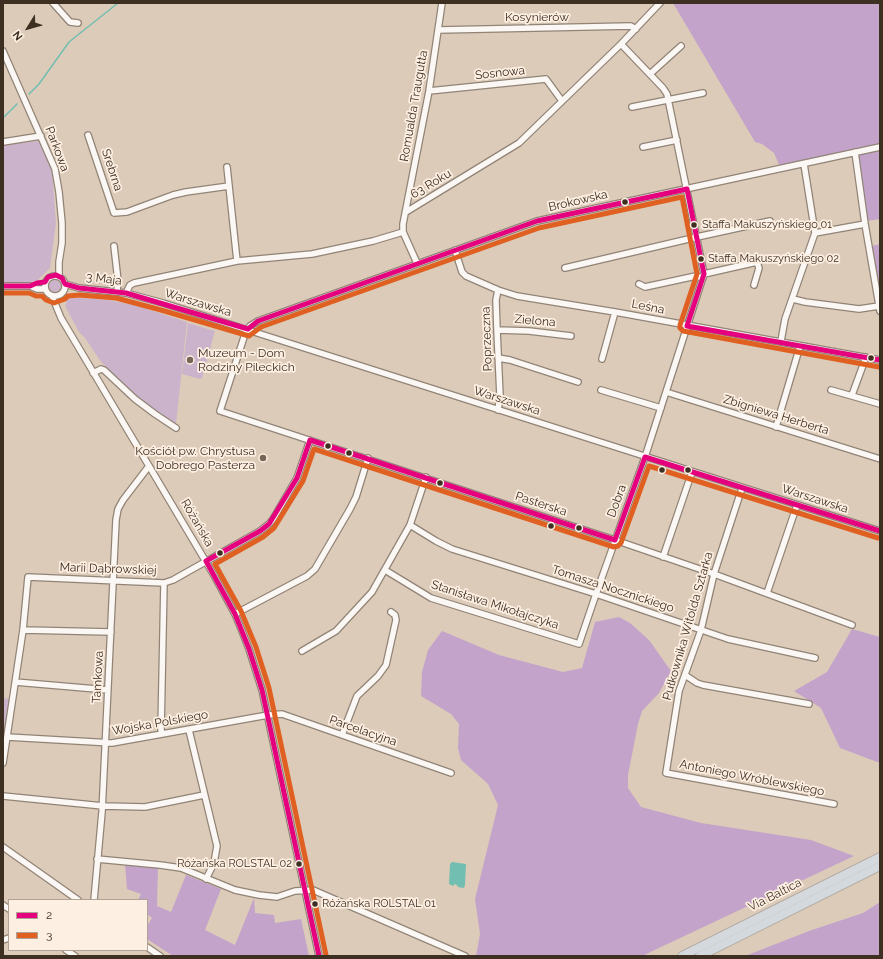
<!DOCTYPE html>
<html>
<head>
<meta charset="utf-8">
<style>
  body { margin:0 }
  #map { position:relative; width:883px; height:959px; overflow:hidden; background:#ddcbb9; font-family:Raleway,sans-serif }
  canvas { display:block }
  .frame { position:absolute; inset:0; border:4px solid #3d2f22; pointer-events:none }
  .legend { position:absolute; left:8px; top:899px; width:140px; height:52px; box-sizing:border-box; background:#fdefe2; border:1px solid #b0a295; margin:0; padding:5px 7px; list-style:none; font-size:12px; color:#3d2f22 }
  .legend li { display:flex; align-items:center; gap:8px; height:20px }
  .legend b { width:20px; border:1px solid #b0a295 }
  .north { position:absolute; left:8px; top:8px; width:40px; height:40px; -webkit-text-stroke:3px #fdefe2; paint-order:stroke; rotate:233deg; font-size:11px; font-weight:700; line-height:16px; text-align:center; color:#3d2f22 }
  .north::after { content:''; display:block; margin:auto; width:14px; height:18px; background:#3d2f22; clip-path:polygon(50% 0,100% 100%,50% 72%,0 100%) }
</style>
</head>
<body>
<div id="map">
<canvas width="883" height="959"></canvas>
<div class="frame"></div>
<ul class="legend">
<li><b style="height:5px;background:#e5007d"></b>2</li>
<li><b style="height:5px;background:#e06022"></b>3</li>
</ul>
<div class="north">N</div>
</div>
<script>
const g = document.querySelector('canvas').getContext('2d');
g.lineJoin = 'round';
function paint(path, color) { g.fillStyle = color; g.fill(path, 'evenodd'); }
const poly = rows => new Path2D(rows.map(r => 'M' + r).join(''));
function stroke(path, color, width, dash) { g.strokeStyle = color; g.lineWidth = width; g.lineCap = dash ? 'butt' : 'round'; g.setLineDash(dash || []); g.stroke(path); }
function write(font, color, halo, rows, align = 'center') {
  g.font = font + ' Raleway,sans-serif'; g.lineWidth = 3.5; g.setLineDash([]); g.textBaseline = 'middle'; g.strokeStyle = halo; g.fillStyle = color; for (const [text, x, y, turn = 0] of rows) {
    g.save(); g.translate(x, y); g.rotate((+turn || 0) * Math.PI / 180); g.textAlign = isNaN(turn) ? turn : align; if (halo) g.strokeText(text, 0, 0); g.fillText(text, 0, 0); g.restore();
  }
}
paint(poly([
  [39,141,52,170,56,223,50,268,38,280,26,283,3,283,3,145],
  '49 286a6 6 0 1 1 12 0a6 6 0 1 1-12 0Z',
  [68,297,108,300,138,306,187,322,176,424,154,410,133,393,101,362,85,338,79,332,67,310,65,306],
  [188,323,215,331,202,378,200,379,182,374],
  [3,698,10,699,3,748]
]), '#cbb4cb');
paint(poly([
  [673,3,880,3,880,219,867,221,858,153,780,167,774,153,762,144,755,142],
  [880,244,880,295,872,246],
  [619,617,630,623,649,640,671,671,659,693,642,711,638,724,628,775,628,788,641,807,701,823,811,840,854,856,642,956,476,956,480,934,475,899,498,805,488,784,461,760,458,748,459,724,451,714,421,696,422,672,428,650,442,631,499,655,563,672,582,668,595,622],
  [852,629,880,637,880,763,840,748,821,708,794,691,827,672],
  [125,864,158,868,157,906,171,912,186,875,221,889,205,930,235,945,254,898,255,913,274,915,275,923,301,919,309,956,173,956,147,939,147,926,152,918,147,914,147,900,138,900,141,894,127,889],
  [880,902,880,956,745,956,809,931,863,913]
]), '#c3a3ca');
paint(poly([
  [452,862,466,864,465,885,464,888,458,887,457,885,455,884,453,886,449,884,450,864]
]), '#72beb1');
stroke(poly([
  [29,94,39,84,69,42,118,3],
  [3,118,17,104]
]), '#72beb1', 1.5);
const minor = poly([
  [53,3,70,22,78,23],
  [438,30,631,26,636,29],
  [3,51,55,169,59,192,62,223,62,243,59,262,59,276],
  [650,74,681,46],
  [429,91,546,79,562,101],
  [632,107,703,93],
  [88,135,114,213,127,212,173,195,186,192,229,186],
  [3,142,41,136],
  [643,147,677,140],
  [855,152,865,224,880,311],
  [227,167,237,261],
  [406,212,519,143,621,44,660,3],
  [815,233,865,224],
  [114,246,118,281,117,291],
  [455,250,462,272,466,276,498,290,517,296,615,312,880,360],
  [417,263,403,232,403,224,429,91,442,3],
  [565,268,697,237,770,221],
  [704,274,757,262,759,268,754,285],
  '45 286a10 10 0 1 1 20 0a10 10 0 1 1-20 0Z',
  [65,284,79,288,126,293,163,303,880,531],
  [639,284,645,287,696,276,703,278],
  [3,286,30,286,37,289,45,289],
  [126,293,130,285,134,283,237,261,312,254,373,241,403,232],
  [52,296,61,318,215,577,235,614,242,631,249,649,262,690,319,956],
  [793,299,805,302,859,309,879,306],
  [497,330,529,331,571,336],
  [781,341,785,319,815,233,804,164],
  [498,358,510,360,578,382],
  [602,359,615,312],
  [93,373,101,369,104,370,135,399,155,414,176,428],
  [601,390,661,408],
  [831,390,880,404],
  [666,392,880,459],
  [852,395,866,357],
  [498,410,500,396,497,330,496,300,498,290],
  [776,427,800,346],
  [742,488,714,574,701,630,679,691,666,773,834,804],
  [410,525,436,541,452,549,596,594,728,639,815,658],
  [663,557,692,472],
  [385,570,431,598,579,644,596,594,645,457,704,274,667,94,663,88,621,44],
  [767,593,797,505],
  [235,614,307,576,315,569,350,509,356,497,368,458],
  [852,625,714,574,615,540,220,411,245,334,250,326,258,321,537,221,880,147],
  [23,630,111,632],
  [302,651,336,631,372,592,410,525,426,477],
  [685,675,697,683,703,685,809,704],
  [15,682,108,690],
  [189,730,217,846,214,863,206,879],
  [162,734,161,730,164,583],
  [342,735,357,696,378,676,386,665,396,620,395,615,391,612],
  [7,737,112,743,268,715,282,714,451,773],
  [3,763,23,630,28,577,164,583,173,580,260,531,269,524,273,519,297,478,310,440],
  [3,796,103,806,145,807,204,795],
  [3,847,78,900],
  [97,859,160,865,181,868,235,890,259,895,277,897,295,891,313,890,465,956],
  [94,900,102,812,116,520,118,509,123,500,149,466],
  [3,905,9,909],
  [3,940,9,938],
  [147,947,160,956],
  [66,950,75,956]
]);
const highway = poly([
  [682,956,880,857],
  [700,956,880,866]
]);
stroke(minor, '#918476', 8);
stroke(highway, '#b7ada3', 10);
stroke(minor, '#faf7f4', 5.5);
stroke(highway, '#d4d9de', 8);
stroke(poly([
  [3,286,30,286,37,283,45,282,48,277,56,275,62,278,65,284,79,288,126,293,248,329,258,321,537,221,687,189,704,274,687,326,880,360],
  [319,956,262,690,249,649,235,614,206,561,260,531,269,524,297,478,310,440,615,540,645,457,880,531]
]), '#e5007d', 5);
stroke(poly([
  [3,293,29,293,36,296,42,296,46,300,54,303,65,299,68,296,79,295,116,298,161,310,249,336,261,327,539,228,682,197,697,274,680,325,680,328,683,331,879,367],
  [326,955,269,688,256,647,241,611,215,564,263,537,274,528,303,481,314,449,614,547,618,546,621,543,649,466,878,538]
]), '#e06022', 5);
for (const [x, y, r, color] of [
  [625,202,3.5,"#3d2f22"],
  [694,225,3.5,"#3d2f22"],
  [701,259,3.5,"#3d2f22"],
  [871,358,3.5,"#3d2f22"],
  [190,360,4,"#756657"],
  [328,446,3.5,"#3d2f22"],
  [349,453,3.5,"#3d2f22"],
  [263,458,4,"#756657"],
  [662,470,3.5,"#3d2f22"],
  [688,470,3.5,"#3d2f22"],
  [440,483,3.5,"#3d2f22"],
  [551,526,3.5,"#3d2f22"],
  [579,528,3.5,"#3d2f22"],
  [220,553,3.5,"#3d2f22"],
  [299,864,3.5,"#3d2f22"],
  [315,904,3.5,"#3d2f22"]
]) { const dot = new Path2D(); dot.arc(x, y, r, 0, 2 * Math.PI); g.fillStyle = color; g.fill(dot); stroke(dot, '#fdefe2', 1.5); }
write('11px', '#3d2f22', '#fdefe2', [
  ["Staffa Makuszyńskiego 01",702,225],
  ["Staffa Makuszyńskiego 02",708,259],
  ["Różańska ROLSTAL 02",292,864,"right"],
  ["Różańska ROLSTAL 01",322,904]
], 'left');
write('12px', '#3d2f22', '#fdefe2', [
  ["Kosynierów",537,17],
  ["Sosnowa",500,73,-6],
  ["Romualda Traugutta",414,106,-80],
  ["Parkowa",57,149,69],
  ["Srebrna",112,170,72],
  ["63 Roku",431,184,-31],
  ["Brokowska",578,201,-13],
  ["3 Maja",104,279,7],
  ["Warszawska",198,303,17],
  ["Leśna",648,307,11],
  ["Zielona",535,321,5],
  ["Poprzeczna",487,339,-92],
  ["Warszawska",507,401,18],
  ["Zbigniewa Herberta",776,415,17],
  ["Warszawska",815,499,18],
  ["Dobra",617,501,-70],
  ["Pasterska",541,504,18],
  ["Różańska",197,523,60],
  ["Marii Dąbrowskiej",108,569,2],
  ["Tomasza Nocznickiego",613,589,18],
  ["Stanisława Mikołajczyka",495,605,18],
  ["Pułkownika Witolda Sztarka",688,626,-74],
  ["Tamkowa",98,677,-87],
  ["Wojska Polskiego",160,723,-10],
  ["Parcelacyjna",363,731,19],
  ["Antoniego Wróblewskiego",752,778,11],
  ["Via Baltica",775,895,-27]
]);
write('12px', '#3d2f22', '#fdefe2', [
  ["Muzeum - Dom",198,353],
  ["Rodziny Pileckich",198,367],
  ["Kościół pw. Chrystusa",255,451,"right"],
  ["Dobrego Pasterza",255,465,"right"]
], 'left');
</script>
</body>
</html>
